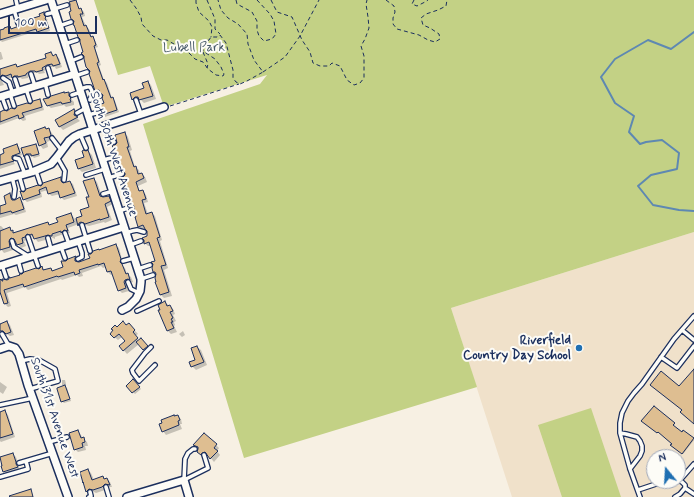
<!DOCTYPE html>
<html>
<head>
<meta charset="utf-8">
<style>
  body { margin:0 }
  #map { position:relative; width:694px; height:497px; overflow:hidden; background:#f7f0e3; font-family:Mynerve,sans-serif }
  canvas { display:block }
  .north { position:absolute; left:646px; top:449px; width:40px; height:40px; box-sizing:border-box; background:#fdfcf7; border:1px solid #a3aaba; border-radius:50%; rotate:342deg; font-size:11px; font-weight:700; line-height:16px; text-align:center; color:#1b2f5e }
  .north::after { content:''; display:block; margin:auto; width:14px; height:18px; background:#1f6fb2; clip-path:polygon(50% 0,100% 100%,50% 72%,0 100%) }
  .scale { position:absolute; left:8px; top:16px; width:89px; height:18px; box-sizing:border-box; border:2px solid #1b2f5e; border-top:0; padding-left:5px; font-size:12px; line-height:14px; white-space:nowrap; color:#1b2f5e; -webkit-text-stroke:3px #fdfcf7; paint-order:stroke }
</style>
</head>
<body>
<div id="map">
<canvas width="694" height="497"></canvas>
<div class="north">N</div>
<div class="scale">100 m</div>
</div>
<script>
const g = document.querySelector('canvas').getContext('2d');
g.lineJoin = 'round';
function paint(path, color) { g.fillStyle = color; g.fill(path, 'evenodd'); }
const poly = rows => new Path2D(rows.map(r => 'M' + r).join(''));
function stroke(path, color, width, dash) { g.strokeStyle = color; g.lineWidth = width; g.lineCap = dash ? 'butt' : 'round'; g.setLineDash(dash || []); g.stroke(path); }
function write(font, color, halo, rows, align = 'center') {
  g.font = font + ' Mynerve,sans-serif'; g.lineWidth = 4; g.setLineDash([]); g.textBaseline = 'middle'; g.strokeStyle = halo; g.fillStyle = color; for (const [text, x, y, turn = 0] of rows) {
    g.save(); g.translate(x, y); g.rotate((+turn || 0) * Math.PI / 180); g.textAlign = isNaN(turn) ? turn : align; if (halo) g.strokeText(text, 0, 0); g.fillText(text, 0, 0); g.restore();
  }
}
paint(poly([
  [694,232,694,497,512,497,451,308],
  [654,457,678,457,678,481,654,481]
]), '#f0e1ca');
paint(poly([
  [94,0,694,0,694,232,451,308,477,387,244,458,143,124,260,84,267,75,164,107,150,66,118,75],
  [591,408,621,497,562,497,538,425]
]), '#c3d185');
paint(poly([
  [68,0,76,0,80,10,81,9,84,12,85,16,82,17,86,26,89,29,92,38,93,37,95,40,98,47,95,48,101,65,99,66,104,80,107,83,112,98,115,101,119,112,105,117,103,114,105,104,104,95,101,92,99,93,96,90,91,70,72,12,71,4],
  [44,14,46,16,46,18,48,20,47,20,50,31,40,34,37,31,2,42,0,40,0,32,10,27,12,29,41,16],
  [0,52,1,52,3,59,0,60],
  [51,53,54,56,56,56,59,58,62,67,56,69,55,67,50,67,44,71,45,73,39,74,38,73,33,73,28,77,28,78,22,79,21,78,17,78,15,80,13,77,9,78,5,77,2,81,4,85,0,86,0,70,16,65,19,68,47,58],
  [148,82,151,85,156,99,144,103,141,100,139,100,136,103,133,100,131,94,145,89],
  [69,93,72,96,72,100,74,102,74,105,66,107,64,105,51,108,47,105],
  [39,100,42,103,44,110,25,116,26,120,23,121,19,118,0,125,0,113,31,105],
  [73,110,77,114,77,118,80,121,63,130,59,126],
  [47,130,49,130,52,133,54,139,47,142,48,147,43,149,40,145],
  [125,133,128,137,132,150,130,151,135,167,139,170,140,174,142,174,145,177,147,182,138,186,140,192,143,191,146,195,148,202,144,203,148,214,152,213,155,216,162,240,160,241,168,268,164,270,172,296,164,298,161,295,160,292,157,275,154,271,156,262,151,246,148,246,145,243,148,237,148,231,146,228,142,230,139,226,137,217,126,176,118,154,115,151,116,146],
  [17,145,19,147,22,155,14,158,14,163,15,164,0,169,0,156],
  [35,145,37,147,40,156,34,158,32,156,29,155,26,158,25,156,23,149],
  [88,151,92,155,96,168,82,172,79,169],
  [60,179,63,181,63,184,70,182,73,184,77,196,64,200,61,197,60,194,52,196,49,194,48,190,41,192,42,197,27,202,24,199,25,193,42,187],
  [94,179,97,182,103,199,109,197,112,200,113,204,107,207,112,220,105,223,104,222,89,226,85,225,82,228,79,224,68,228,70,233,68,233,65,235,64,234,55,237,55,239,51,237,49,239,38,242,34,237,31,236,28,240,24,241,26,246,21,248,15,240,11,244,13,250,4,253,0,248,0,226,1,226,5,230,10,229,14,233,48,223,50,226,59,223,71,214,75,219,84,216,91,208,90,197],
  [10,194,13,198,14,201,20,199,23,202,26,212,16,215,14,214,0,218,0,207,7,204],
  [116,245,119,248,123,263,123,266,125,268,127,274,131,277,133,282,129,283,127,286,129,291,122,293,119,290,114,274,111,275,108,272,106,267,103,268,101,266,82,273,83,276,79,277,77,275,62,280,61,279,28,290,25,287,7,293,11,306,8,307,5,304,2,295,0,295,0,283,7,281,11,279,39,270,42,267,45,271,50,269,53,271,65,267,66,262,69,260,76,257,79,260,77,262,91,259,100,251],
  [165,302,173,309,175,314,173,315,176,321,174,322,175,325,174,326,177,332,171,334,168,331,160,311],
  [7,322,10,325,14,335,10,336,7,334,4,334,2,336,2,338,0,338,0,325],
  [129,324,138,334,135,336,139,341,141,339,149,348,146,351,139,344,127,354,120,346,126,341,122,337,118,340,111,334,117,328,126,326],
  [183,331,185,335,182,337,179,334],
  [197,347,201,350,207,365,196,370,192,366,196,360],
  [62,380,65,380,66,384,64,385,67,388,71,401,64,403,62,401,64,387,62,385],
  [133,380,141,389,135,394,127,386],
  [0,382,7,387,3,394,0,392],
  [654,407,675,424,673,427,682,433,683,431,694,440,683,454,672,445,673,444,659,432,658,433,642,421],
  [5,411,8,415,15,437,1,442,0,441,0,413],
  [174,416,175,417,177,416,181,419,182,424,180,424,182,429,166,435,163,431],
  [78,431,81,435,83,439,87,442,88,446,85,446,86,450,78,452,75,449],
  [195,445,216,445,219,448,217,451,220,455,214,462,208,455,205,456,204,458,198,452,200,449],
  [13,454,16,457,19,466,19,469,21,471,7,475,4,472,2,467],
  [88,470,91,473,94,480,103,477,105,480,107,479,110,482,112,487,108,487,105,490,96,493,92,491,90,494,87,492,85,483]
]), '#0003');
stroke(poly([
  [694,32,671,49,648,40,615,59,601,77,615,103,634,116,629,132,640,144,646,142,662,140,679,153,677,169,651,175,638,186,653,205,679,210,694,211]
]), '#5e88b2', 2);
const building = poly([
  [76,0,79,9,81,8,83,14,80,14,84,26,86,25,91,37,93,36,96,45,94,46,99,62,97,63,103,80,104,79,111,98,113,97,117,110,102,115,103,111,100,109,99,105,104,103,102,98,103,95,100,93,99,90,95,91,93,85,89,74,90,71,86,67,84,59,84,56,81,53,83,52,80,42,80,39,78,37,74,25,73,25,74,21,71,19,69,12,71,11,70,7,70,4,69,2,76,0],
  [44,12,44,15,46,17,45,18,49,28,37,32,36,29,0,40,0,30,4,29,4,28,10,26,11,29,19,26,21,25,21,22,40,16,39,14,44,12],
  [51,52,53,56,56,54,60,64,53,66,52,64,47,65,42,68,43,70,36,72,35,71,30,71,26,74,26,75,18,77,18,76,14,76,12,78,11,74,6,76,2,75,0,77,0,69,16,64,17,67,23,65,46,58,45,54,51,52],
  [148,81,153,96,139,100,138,97,135,97,132,100,130,93,144,88,142,83,148,81],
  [64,92,64,93,69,92,69,96,71,98,70,99,71,102,62,104,61,102,47,106,43,99,49,98,51,96,64,92],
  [40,99,42,107,22,113,24,117,19,119,18,115,0,122,0,112,4,110,7,111,11,108,15,109,17,106,27,103,31,104,33,101,40,99],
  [74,109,75,111,74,115,78,117,59,127,55,120,74,109],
  [45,127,46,129,49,128,51,135,49,137,44,138,46,143,39,146,34,131,45,127],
  [125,132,129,147,127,147,134,167,136,166,138,174,142,173,144,178,136,182,139,191,143,190,146,199,142,200,146,214,152,212,160,237,157,238,166,265,161,266,169,292,160,295,155,282,156,282,155,278,156,274,155,272,153,272,152,268,153,264,151,262,155,261,149,242,144,244,144,240,142,238,147,236,147,231,145,229,143,225,138,227,135,217,136,217,134,209,134,206,132,204,126,185,125,185,123,177,125,175,125,173,122,171,120,166,119,166,118,161,118,156,115,151,114,151,112,145,115,145,117,143,115,135,125,132],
  [17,144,20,153,12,156,12,159,14,161,0,165,0,155,4,153,3,149,17,144],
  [36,144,39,154,31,156,31,154,26,154,24,157,21,148,36,144],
  [84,150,86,151,88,150,93,164,78,169,75,160,84,157,82,151,84,150],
  [61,177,61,181,63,183,70,181,75,193,60,198,58,191,48,194,46,187,39,190,40,194,23,200,20,191,24,192,26,189,38,185,41,186,43,183,61,177],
  [94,178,100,196,103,197,109,196,111,201,105,204,109,217,100,220,100,219,85,224,81,222,79,223,78,226,76,218,82,216,80,210,89,207,86,197,89,197,83,181,94,178],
  [10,193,11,198,12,200,15,200,20,197,24,209,12,213,11,211,0,214,0,206,6,204,4,196,10,193],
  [71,213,74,222,66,225,68,231,64,230,61,233,61,231,52,234,52,236,51,236,48,235,45,236,34,239,32,234,30,235,27,234,25,237,22,238,23,243,17,245,14,239,11,238,9,241,10,247,0,250,0,231,10,227,11,231,13,230,13,233,48,222,49,225,58,222,56,218,71,213],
  [116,244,121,259,120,262,122,264,126,274,128,273,130,280,128,279,125,280,124,282,126,288,118,291,111,271,107,272,104,263,98,265,98,264,79,270,80,273,75,275,74,272,58,277,57,276,24,287,23,284,4,290,8,303,4,304,0,292,0,280,1,279,2,281,3,281,2,279,3,279,7,280,9,279,9,277,10,277,10,278,20,275,19,274,22,274,24,272,36,268,39,269,42,266,43,270,51,268,52,271,63,267,61,261,66,261,68,259,76,256,75,258,75,261,79,262,90,258,88,254,91,254,93,251,99,249,99,250,116,244],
  [165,301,167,306,170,305,173,311,170,312,173,318,171,319,173,322,171,322,174,328,167,331,158,310,160,310,158,305,165,301],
  [7,321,11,332,6,334,3,331,0,331,0,324,7,321],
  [123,321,126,325,129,323,135,330,133,332,138,338,123,351,119,346,125,341,119,334,114,338,110,334,113,330,111,329,115,325,117,327,123,321],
  [141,338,148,346,143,350,136,342,141,338],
  [197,346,204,362,191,367,189,362,195,360,191,348,197,346],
  [694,369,694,424,680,412,682,410,650,385,661,371,679,386,694,369],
  [133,379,140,387,132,393,126,386,133,379],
  [65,385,70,399,61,402,57,389,57,388,65,385],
  [654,406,675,423,673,425,682,432,683,430,694,438,682,454,670,445,672,444,658,432,657,433,641,421,654,406],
  [5,410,13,434,0,438,0,412,5,410],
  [174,415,174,416,178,415,180,420,178,421,179,425,162,432,159,424,162,423,161,420,174,415],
  [78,430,81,438,84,437,85,442,82,443,83,447,74,450,69,433,78,430],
  [204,433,217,444,214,448,218,451,210,459,205,452,202,453,201,455,197,452,198,449,198,447,193,445,204,433],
  [13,453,16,462,16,464,18,467,3,472,1,466,2,466,0,457,13,453],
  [88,469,92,480,103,476,104,479,107,478,110,485,105,484,102,487,93,490,89,489,86,492,83,482,83,483,80,472,88,469],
  [31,489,33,497,10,497,9,496,31,489]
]);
paint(building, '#debe91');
stroke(building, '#1b2f5e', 1);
const lane = poly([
  [16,0,18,9],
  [54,9,67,5],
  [14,10,18,23],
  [47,14,55,12],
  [59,26,71,22],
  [65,44,77,40],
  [71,61,81,57],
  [48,68,52,81],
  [31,74,35,86],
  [75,76,87,72],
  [3,78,9,82,13,94],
  [15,79,19,91],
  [45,83,48,95],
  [26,89,30,101],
  [80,89,87,87,90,87,92,91,92,95,90,100],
  [10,94,14,106],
  [72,95,81,92],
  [2,97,6,108],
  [90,99,100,96],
  [136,100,141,114],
  [77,113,86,108],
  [88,115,100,112],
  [105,126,109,137,114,142],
  [80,134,86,148],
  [52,138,62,151],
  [27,157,32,172],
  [57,157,65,171,64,180],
  [15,158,19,159,25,174],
  [103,160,115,157],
  [36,171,40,183],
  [19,175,23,189],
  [86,175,105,169],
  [12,177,15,189,14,197],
  [108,178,122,174],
  [103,194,113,191],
  [119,211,131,207],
  [82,225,90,251],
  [65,233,69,244],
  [126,233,132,231,137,230,144,232],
  [28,237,38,266],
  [48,238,51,249],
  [12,241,14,247,28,256],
  [130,245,141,241],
  [61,247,65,258],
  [78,259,82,257,82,253,78,241],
  [18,260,21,271],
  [123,261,134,258],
  [2,265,6,277],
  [138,269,150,265],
  [141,279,153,275],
  [128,282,131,289,139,293],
  [137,311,159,301],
  [682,330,694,340],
  [2,334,9,346],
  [151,347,145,353,132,370,133,373,139,381,155,365],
  [661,357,677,368,694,346],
  [21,361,30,359,39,360,55,369,58,381,30,389],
  [0,405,33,398],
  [620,433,626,434,637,437,640,441,642,446,642,451,640,456,630,469],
  [49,442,67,437],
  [195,449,193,449,188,453,185,459,184,480,208,468,204,455],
  [19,463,53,453],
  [0,477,28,469,26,461],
  [680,480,694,464],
  [106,487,109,497],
  [685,488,694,494],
  [638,490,665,481],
  [89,497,91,496,90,492],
  [640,497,630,469,620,433,620,423,622,413,628,401,634,393,642,384,674,339,694,316],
  [675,497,680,494,685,488,685,485,682,482,678,479]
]);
const street = poly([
  [51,0,141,279,141,282,140,291,136,299,128,307,122,310],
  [0,14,46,0],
  [0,97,75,74],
  [0,181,32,172,51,164,57,157,69,141,74,137,80,134,164,107],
  [0,266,124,227],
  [0,349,9,346,15,348,19,354,28,385,68,497],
  [127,497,184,480,189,497]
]);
stroke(lane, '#1b2f5e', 6);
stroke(street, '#1b2f5e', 10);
stroke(poly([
  [130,0,136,8,141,17,142,24,153,36,161,40,167,40,188,52,195,59,203,62,208,69,216,75,223,76,224,74,221,67,215,59,203,51,202,46,203,43,209,40,211,37,217,37,220,35,226,43,233,70,233,78,236,82,240,84,247,81,263,72,254,60,248,44,247,34,238,24,228,18,221,10,218,0],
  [196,0,196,3,199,12,209,21,212,27,211,37],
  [207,0,215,19,215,29,220,34],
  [236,0,237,4,252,12,257,21,257,30,259,36,264,41,272,39,276,34,274,21,270,14,257,0],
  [271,0,277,12,292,17,302,40,310,52,313,63,320,66,329,66,332,63,340,66,347,80,354,85,360,83,364,78,364,56,361,46,365,39,369,28,368,17,366,4,367,0],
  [386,0,394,6,395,12,393,18,393,24,397,29,419,35,428,40,435,42,440,39,439,34,430,28,423,25,421,18,426,14,438,10,446,6,447,0],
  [414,0,412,4,417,6,425,2,428,0],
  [203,52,208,64,207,68],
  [263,72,285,57,300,36,319,0],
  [170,106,186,101,239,84]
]), '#1b2f5e', 1, [4, 3]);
stroke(lane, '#fdfcf7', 3.5);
stroke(street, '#fdfcf7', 7);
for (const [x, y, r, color] of [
  [579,348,4,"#1f6fb2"]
]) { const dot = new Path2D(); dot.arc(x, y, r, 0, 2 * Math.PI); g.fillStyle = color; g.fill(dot); stroke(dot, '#fdfcf7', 1.5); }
write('13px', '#455868', '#fdfcf7', [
  ["Lubell Park",194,48]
]);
write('13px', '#1b2f5e', '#fdfcf7', [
  ["South 30th West Avenue",113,154,72],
  ["South 31st Avenue West",54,418,71]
]);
write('bold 13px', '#1b2f5e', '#fdfcf7', [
  ["Riverfield",571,341],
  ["Country Day School",571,356]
], 'right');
</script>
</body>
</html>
